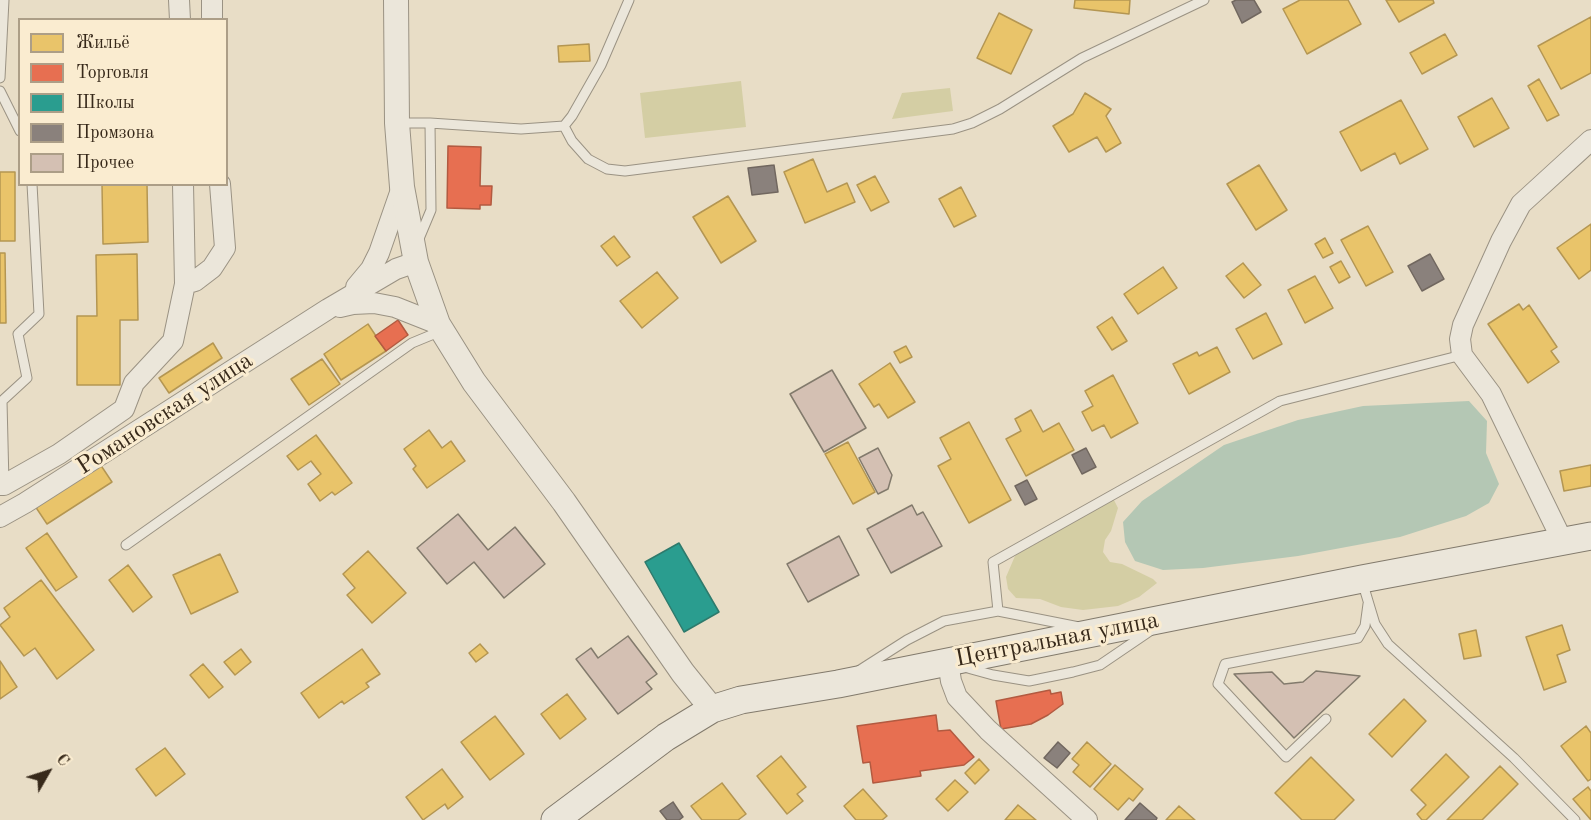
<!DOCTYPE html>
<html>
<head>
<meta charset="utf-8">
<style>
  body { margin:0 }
  #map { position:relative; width:1591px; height:820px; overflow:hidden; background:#e8ddc6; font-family:"Old Standard TT",serif }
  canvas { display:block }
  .legend { position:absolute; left:18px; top:18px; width:210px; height:168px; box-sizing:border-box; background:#faecd0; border:2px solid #ac9e87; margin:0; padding:8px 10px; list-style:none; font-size:18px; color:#37291a }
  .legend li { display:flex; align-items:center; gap:12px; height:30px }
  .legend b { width:30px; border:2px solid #ac9e87 }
  .north { position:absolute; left:18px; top:742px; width:60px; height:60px; -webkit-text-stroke:4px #faecd0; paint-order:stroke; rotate:51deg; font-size:16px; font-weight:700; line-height:24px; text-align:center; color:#37291a }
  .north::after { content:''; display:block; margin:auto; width:21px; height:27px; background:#37291a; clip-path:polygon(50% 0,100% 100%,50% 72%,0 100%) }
</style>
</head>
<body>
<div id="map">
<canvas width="1591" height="820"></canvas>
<ul class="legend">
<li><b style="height:16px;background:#e9c46a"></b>Жильё</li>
<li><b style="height:16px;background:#e76f51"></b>Торговля</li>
<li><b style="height:16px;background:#2a9d8f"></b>Школы</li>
<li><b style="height:16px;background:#8a817c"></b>Промзона</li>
<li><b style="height:16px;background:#d4c0b3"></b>Прочее</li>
</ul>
<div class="north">С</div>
</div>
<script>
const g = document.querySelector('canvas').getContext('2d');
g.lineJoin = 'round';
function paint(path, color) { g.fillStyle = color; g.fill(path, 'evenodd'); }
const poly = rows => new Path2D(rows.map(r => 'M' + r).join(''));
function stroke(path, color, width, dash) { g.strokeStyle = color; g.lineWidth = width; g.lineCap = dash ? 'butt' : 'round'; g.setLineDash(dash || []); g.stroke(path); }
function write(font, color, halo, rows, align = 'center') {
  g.font = font + ' "Old Standard TT",serif'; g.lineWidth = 6; g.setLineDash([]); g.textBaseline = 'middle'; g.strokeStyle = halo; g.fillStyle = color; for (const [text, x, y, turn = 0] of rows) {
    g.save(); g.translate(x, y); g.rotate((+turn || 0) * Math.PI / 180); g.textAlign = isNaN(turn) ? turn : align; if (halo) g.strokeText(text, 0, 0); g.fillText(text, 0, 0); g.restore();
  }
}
paint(poly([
  [741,81,746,127,645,138,640,93],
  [950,88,953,111,892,119,902,93],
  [1113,498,1118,508,1111,531,1105,540,1103,552,1110,562,1122,564,1153,579,1157,583,1139,597,1118,606,1083,610,1061,607,1040,599,1016,598,1008,589,1006,577,1015,556,1024,548]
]), '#d4cea4');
paint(poly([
  [1469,401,1487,421,1486,453,1499,484,1489,503,1466,516,1400,537,1298,556,1203,568,1163,570,1135,561,1125,542,1123,522,1142,501,1224,445,1298,420,1363,406]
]), '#b4c7b4');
const homes = poly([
  [1075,0,1130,0,1129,14,1074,8,1075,0],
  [1300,0,1348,0,1361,24,1307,54,1283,9,1300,0],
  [1386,0,1433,0,1434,3,1399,22,1386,0],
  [999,13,1032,30,1011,74,977,58,999,13],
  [1591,17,1591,73,1561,89,1538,46,1591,17],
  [1445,34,1457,55,1422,74,1410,53,1445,34],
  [589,44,590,61,559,62,558,46,589,44],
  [1539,79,1559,115,1547,121,1528,86,1539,79],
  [1085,93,1111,109,1106,116,1121,143,1106,152,1097,137,1069,152,1053,126,1073,114,1085,93],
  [1492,98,1509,128,1474,147,1458,117,1492,98],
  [1401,100,1428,149,1400,164,1395,153,1361,171,1340,132,1401,100],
  [813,159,827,192,847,183,855,202,805,223,784,172,813,159],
  [1259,165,1287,210,1256,230,1227,184,1259,165],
  [0,172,15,172,15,241,0,241,0,172],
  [875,176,889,202,871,211,857,185,875,176],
  [102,184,147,184,148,242,103,244,102,184],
  [961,187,976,216,954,227,939,199,961,187],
  [728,196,756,241,721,263,693,217,728,196],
  [1591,224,1591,270,1579,279,1557,248,1591,224],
  [1368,226,1393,272,1366,286,1341,240,1368,226],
  [614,236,630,257,617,266,601,246,614,236],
  [1325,238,1333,253,1323,258,1315,244,1325,238],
  [0,253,5,253,6,323,0,323,0,253],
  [137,254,138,320,120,320,120,385,77,385,77,316,97,316,96,255,137,254],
  [1341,261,1350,277,1339,283,1330,267,1341,261],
  [1243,263,1261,285,1244,298,1226,276,1243,263],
  [1163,267,1177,288,1138,314,1124,294,1163,267],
  [657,272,678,298,642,328,620,301,657,272],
  [1315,276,1333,308,1305,323,1288,290,1315,276],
  [1519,304,1523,310,1529,305,1557,347,1551,351,1559,362,1528,383,1488,324,1519,304],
  [1266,313,1282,344,1253,359,1236,329,1266,313],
  [1112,317,1127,341,1112,350,1097,327,1112,317],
  [368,324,386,351,341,380,324,354,368,324],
  [213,343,222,358,169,393,159,378,213,343],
  [906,346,912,357,900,363,894,352,906,346],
  [1217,347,1230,372,1189,394,1173,364,1197,352,1199,356,1217,347],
  [322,359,340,384,309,405,291,379,322,359],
  [890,363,915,402,888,418,879,404,874,407,859,384,890,363],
  [1113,375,1138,423,1111,438,1104,425,1092,431,1082,412,1093,406,1085,391,1113,375],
  [1031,410,1043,432,1059,423,1074,450,1026,476,1006,439,1021,431,1015,419,1031,410],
  [969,422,1011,500,969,523,938,466,951,459,940,438,969,422],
  [429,430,442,448,451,441,465,461,427,488,413,469,416,466,404,449,429,430],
  [316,435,352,483,335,495,332,492,320,501,308,484,321,474,311,461,298,470,287,456,316,435],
  [848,442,875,492,853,504,825,454,848,442],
  [100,464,112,482,47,524,35,506,100,464],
  [1591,465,1591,486,1564,491,1560,471,1591,465],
  [47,533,77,577,56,591,26,548,47,533],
  [368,551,406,593,372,623,347,595,355,588,343,574,368,551],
  [220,554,238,592,191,614,173,575,220,554],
  [128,565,152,597,133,612,109,580,128,565],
  [41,580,94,650,57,679,35,648,24,656,0,625,10,617,4,608,41,580],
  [1562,625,1570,650,1557,655,1566,682,1544,690,1526,637,1562,625],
  [1476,630,1481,656,1464,659,1459,634,1476,630],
  [480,644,488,653,476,662,469,653,480,644],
  [241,649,251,662,235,675,224,662,241,649],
  [362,649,380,674,366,683,369,687,344,704,342,701,319,718,301,693,362,649],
  [0,661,17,687,0,699,0,661],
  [203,664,223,687,209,698,190,675,203,664],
  [567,694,586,719,560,739,541,714,567,694],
  [1404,699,1426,721,1392,757,1369,734,1404,699],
  [495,716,524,754,490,780,461,742,495,716],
  [1586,726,1591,733,1591,779,1588,781,1561,746,1586,726],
  [1087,742,1111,764,1090,787,1073,772,1079,765,1072,759,1087,742],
  [165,748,185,774,156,796,136,769,165,748],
  [1446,754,1469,777,1426,820,1422,820,1417,814,1426,805,1411,790,1446,754],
  [781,756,806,787,797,794,803,801,787,814,757,776,781,756],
  [1311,757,1354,800,1334,820,1302,820,1275,793,1311,757],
  [979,759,989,770,975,784,965,773,979,759],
  [1115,765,1143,789,1133,801,1129,798,1118,810,1094,789,1115,765],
  [1500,766,1518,784,1482,820,1447,820,1500,766],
  [442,769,463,797,448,809,445,804,423,820,406,797,442,769],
  [955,780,968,792,948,811,936,799,955,780],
  [722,783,746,814,738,820,702,820,691,806,722,783],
  [1588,787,1591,791,1591,820,1573,799,1588,787],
  [863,789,887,816,882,820,856,820,844,806,863,789],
  [1018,805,1036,820,1005,820,1018,805],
  [1179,806,1195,820,1166,820,1179,806]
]);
paint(homes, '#e9c46a');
stroke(homes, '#b49652', 1.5);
const shops = poly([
  [448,146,481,147,480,186,492,186,491,205,480,205,480,209,447,208,448,146],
  [398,320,408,335,386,351,375,336,398,320],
  [1050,690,1051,694,1061,692,1063,704,1048,715,1031,724,1001,729,996,701,1050,690],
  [936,715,938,731,950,730,974,757,964,765,920,771,921,776,873,783,870,762,863,763,857,726,936,715]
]);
paint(shops, '#e76f51');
stroke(shops, '#b25a40', 1.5);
const schools = poly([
  [679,543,719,612,684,632,645,562,679,543]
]);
paint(schools, '#2a9d8f');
stroke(schools, '#2e7a6c', 1.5);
const industry = poly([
  [1236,0,1254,0,1261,12,1242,23,1232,2,1236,0],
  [774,165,778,192,752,195,748,168,774,165],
  [1430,254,1444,279,1422,291,1408,266,1430,254],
  [1086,448,1096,467,1082,474,1072,455,1086,448],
  [1027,480,1037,499,1025,505,1015,486,1027,480],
  [1058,742,1070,753,1057,768,1044,758,1058,742],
  [673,802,683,817,679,820,667,820,660,811,673,802],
  [1140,803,1157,818,1156,820,1125,820,1140,803]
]);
paint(industry, '#8a817c');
stroke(industry, '#71675f', 1.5);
const building = poly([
  [832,370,866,428,824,452,790,394,832,370],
  [878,448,892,475,888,489,878,494,859,458,878,448],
  [912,505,917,515,923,512,942,546,891,573,867,529,912,505],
  [458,514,488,550,515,527,545,564,504,598,474,562,447,584,417,548,458,514],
  [839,536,859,575,808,602,787,564,839,536],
  [628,636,657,674,646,682,652,689,618,714,576,659,591,648,598,658,628,636],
  [1316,671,1360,676,1294,738,1234,674,1272,672,1284,684,1303,682,1316,671]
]);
paint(building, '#d4c0b3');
stroke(building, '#827a6c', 1.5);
const service = poly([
  [0,78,4,0],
  [0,91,20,131],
  [399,123,430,123,521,129,564,126,572,116,601,65,629,0],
  [564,126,572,141,588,159,607,169,625,171,953,129,972,123,1000,109,1082,58,1204,0],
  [418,241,431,210,430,123],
  [4,484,2,401,27,378,18,334,39,314,32,184],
  [126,545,412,343,441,331],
  [1362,581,1375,624,1388,644,1514,758,1575,820],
  [998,611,993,562,1280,401,1462,355],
  [964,667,993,675,1029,681,1073,672,1100,665,1150,631],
  [860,670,907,640,944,621,998,611,1079,627],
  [1326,719,1286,757,1218,684,1225,664,1358,638,1365,626,1368,604]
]);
const minor = poly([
  [179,0,180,20],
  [212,0,212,20],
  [185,284,195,281,212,268,225,248,220,184],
  [356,287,371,269,379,253,402,187],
  [340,307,353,304,374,303,395,307,438,324],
  [0,485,4,485,59,454,124,409,134,383,173,341,185,284,183,184],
  [0,517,25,503,328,309,396,269,416,262],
  [1563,542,1491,394,1462,355,1460,339,1463,325,1501,241,1521,204,1591,140],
  [948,662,951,681,957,697,988,730,1087,820]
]);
const tertiary = poly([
  [396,0,397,123,402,187,416,262,438,324,474,382,564,502,683,673,712,709]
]);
const secondary = poly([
  [555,820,666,737,712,709,741,700,838,684,1362,579,1591,536]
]);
stroke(service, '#9a9283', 11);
stroke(minor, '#9a9283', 22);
stroke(tertiary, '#9a9283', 26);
stroke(secondary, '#827a6c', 29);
stroke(service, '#ebe6da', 9);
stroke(minor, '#ebe6da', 20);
stroke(tertiary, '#ebe6da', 24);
stroke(secondary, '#ebe6da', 27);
write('24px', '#37291a', '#faecd0', [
  ["Романовская улица",165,414,-33],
  ["Центральная улица",1057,640,-11]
]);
</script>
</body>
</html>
